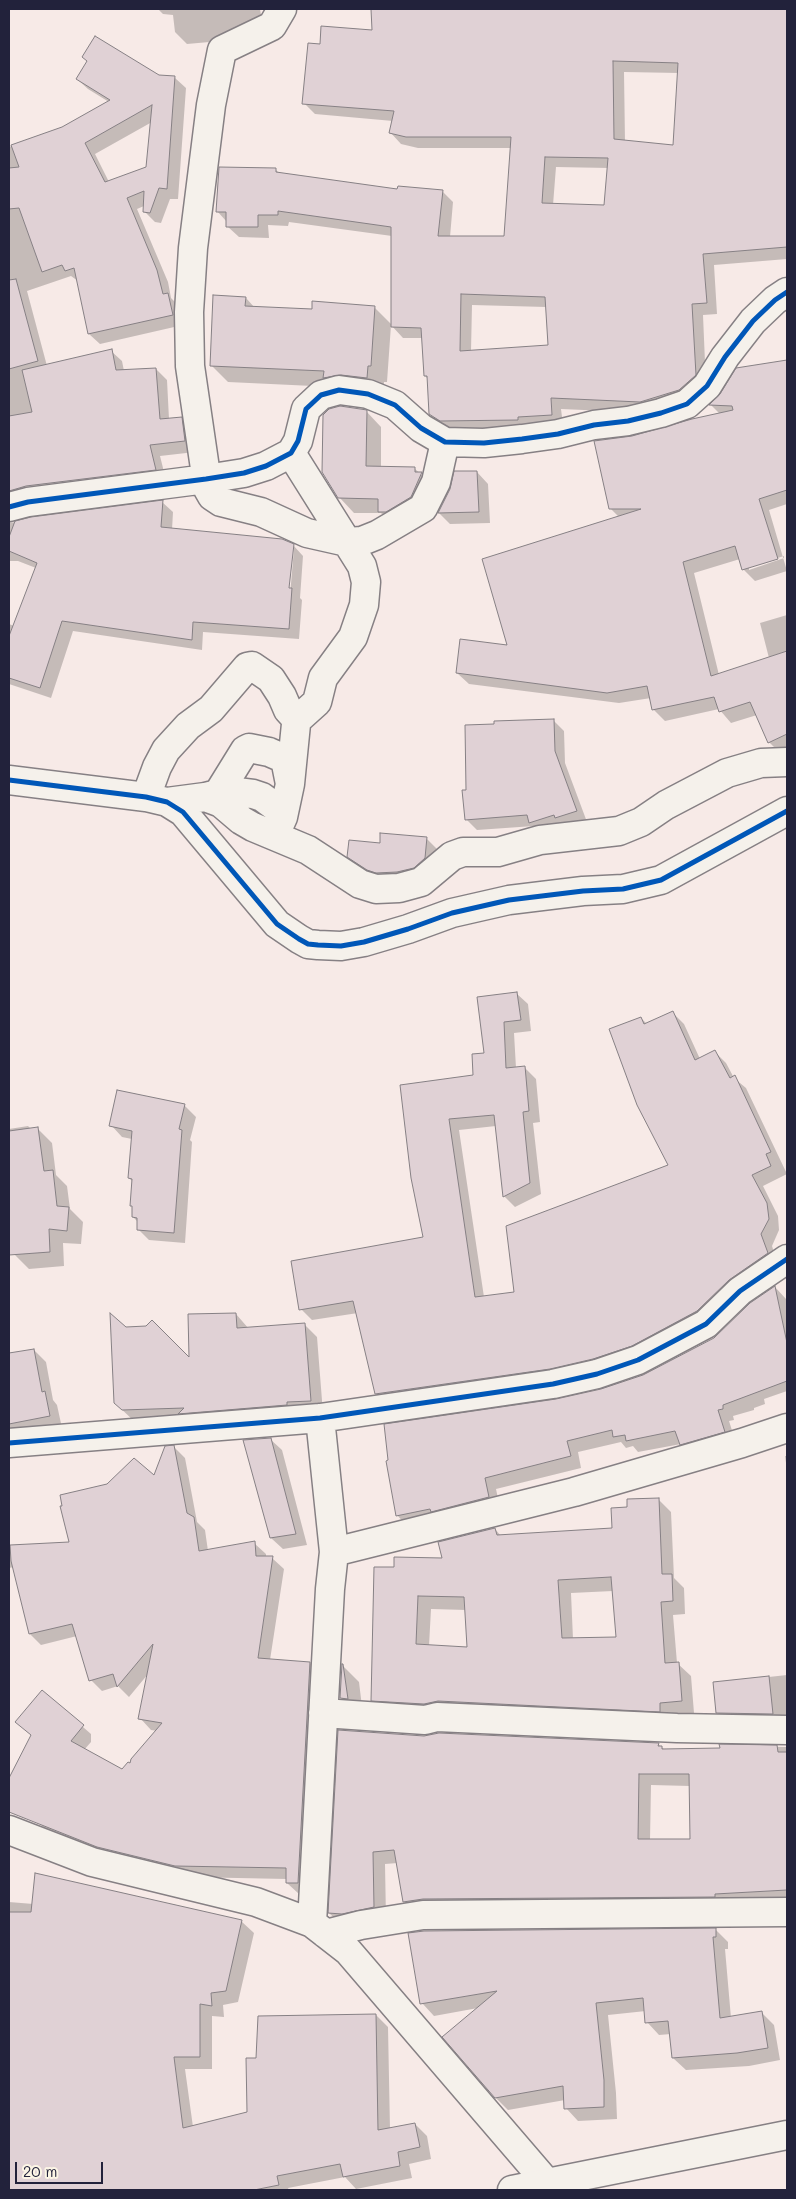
<!DOCTYPE html>
<html>
<head>
<meta charset="utf-8">
<style>
  body { margin:0 }
  #map { position:relative; width:796px; height:2199px; overflow:hidden; background:#f7eae7; font-family:Mali,sans-serif }
  canvas { display:block }
  .frame { position:absolute; inset:0; border:10px solid #22223b; pointer-events:none }
  .scale { position:absolute; left:15px; top:2162px; width:88px; height:22px; box-sizing:border-box; border:2px solid #22223b; border-top:0; padding-left:6px; font-size:15px; line-height:18px; white-space:nowrap; color:#22223b; -webkit-text-stroke:4px #fcf5e5; paint-order:stroke }
</style>
</head>
<body>
<div id="map">
<canvas width="796" height="2199"></canvas>
<div class="frame"></div>
<div class="scale">20 m</div>
</div>
<script>
const g = document.querySelector('canvas').getContext('2d');
g.lineJoin = 'round';
function paint(path, color) { g.fillStyle = color; g.fill(path, 'evenodd'); }
const poly = rows => new Path2D(rows.map(r => 'M' + r).join(''));
function stroke(path, color, width, dash) { g.strokeStyle = color; g.lineWidth = width; g.lineCap = dash ? 'butt' : 'round'; g.setLineDash(dash || []); g.stroke(path); }
paint(poly([
  [158,9,260,9,263,27,232,40,187,44,175,32,173,15,163,14],
  [372,9,787,9,787,259,714,265,717,314,703,315,706,386,652,413,561,409,563,425,453,432,442,425,430,414,428,379,425,376,423,338,403,338,391,325,387,382,384,382,383,394,334,387,228,382,211,365,246,298,255,308,313,310,374,307,392,325,392,236,289,222,288,226,268,225,269,238,239,237,227,226,227,222,217,211,276,170,280,174,398,191,442,191,453,202,450,237,505,237,511,148,418,148,401,144,390,132,393,121,315,114,304,103,321,45,373,31],
  [624,72,679,73,674,146,625,142],
  [556,167,608,168,605,206,553,205],
  [472,305,546,307,549,346,471,351],
  [159,76,175,78,186,88,178,199,170,199,161,223,155,222,144,211,144,206,137,209,168,282,171,298,178,305,183,325,100,344,89,334,78,281,71,276,27,291,47,366,111,351,122,361,124,371,156,369,167,380,169,419,181,418,192,429,195,452,160,456,166,480,9,507,9,147,63,128,109,102,88,89,77,79],
  [152,122,148,168,109,182,95,154],
  [787,361,787,504,769,510,787,571,755,581,744,570,740,559,694,573,719,675,769,658,760,623,787,615,787,750,780,753,769,742,757,715,731,723,719,709,665,721,653,709,651,698,619,703,469,684,457,673,509,647,619,517,610,508,632,437,720,414,711,405,721,395,737,369],
  [784,556,784,558,749,570,749,567],
  [366,411,381,427,381,468,415,469,437,488,394,526,381,513,354,513,339,497],
  [477,472,488,484,490,523,450,524,439,513,451,489],
  [162,502,173,512,172,530,293,545,303,556,300,598,302,600,299,639,203,632,202,650,73,631,51,698,9,684,9,624,14,626,36,568,18,561,9,561,9,523],
  [292,549,294,549,290,595,288,594],
  [554,721,564,731,565,763,587,822,541,833,534,826,477,830,466,819,468,791],
  [426,838,437,849,436,870,379,881,360,868,349,857,381,844],
  [516,993,528,1004,531,1031,514,1033,516,1068,525,1068,536,1079,540,1122,533,1123,541,1194,515,1207,504,1196,496,1126,459,1130,484,1297,515,1293,670,1166,641,1018,647,1024,673,1013,684,1024,700,1059,715,1052,726,1063,734,1078,746,1088,787,1174,763,1186,778,1216,779,1230,772,1246,778,1265,643,1356,387,1405,376,1394,358,1313,312,1320,301,1309,424,1238,412,1178,474,1076],
  [184,1105,196,1117,190,1140,192,1142,185,1243,149,1240,138,1229,138,1222,133,1217,134,1208,131,1205,133,1182,129,1178,132,1139,122,1137,111,1125],
  [28,1126,31,1129,37,1128,52,1143,56,1175,67,1186,70,1209,83,1222,81,1244,63,1243,64,1266,29,1269,14,1254,9,1217,9,1129],
  [775,1287,786,1299,787,1302,787,1391,764,1399,765,1404,754,1408,754,1410,733,1416,734,1420,729,1421,736,1443,693,1456,681,1444,638,1452,633,1446,626,1448,621,1442,578,1452,581,1468,496,1489,500,1508,408,1527,397,1515,557,1400,601,1390,644,1376,714,1339],
  [236,1314,249,1329,304,1324,317,1337,323,1413,136,1423,115,1403,125,1328,190,1360],
  [34,1350,46,1362,53,1400,57,1405,62,1428,9,1438,9,1389,13,1389],
  [270,1439,282,1450,307,1545,283,1549,271,1538],
  [174,1447,185,1458,197,1522,205,1530,208,1551,254,1543,266,1554,266,1558,272,1558,284,1569,270,1660,310,1663,321,1674,309,1894,299,1894,287,1883,287,1879,187,1877,53,1836,41,1825,53,1701,91,1734,91,1742,84,1750,122,1770,131,1765,157,1731,151,1730,140,1718,148,1674,129,1697,118,1686,102,1691,91,1680,77,1636,41,1645,30,1634,14,1567,9,1568,9,1543,9,1547,70,1544,155,1477],
  [785,1456,787,1456,787,1470],
  [658,1499,671,1512,674,1578,684,1588,685,1614,673,1615,677,1663,691,1676,694,1713,673,1715,386,1713,373,1700,395,1568,443,1559,495,1529,501,1536,613,1529,628,1509],
  [613,1591,617,1638,573,1639,571,1593],
  [431,1609,466,1610,469,1648,429,1646],
  [343,1666,359,1682,363,1715,358,1715,341,1698],
  [787,1675,787,1726,730,1725,717,1712,714,1683],
  [424,1737,658,1744,665,1750,721,1749,721,1746,787,1747,787,1908,417,1914,404,1902,398,1863,385,1864,386,1919,342,1925,329,1913],
  [651,1785,690,1786,691,1840,650,1840],
  [9,1902,241,1921,254,1933,238,2002,223,2005,224,2017,212,2016,212,2069,185,2069,193,2127,249,2113,257,2059,376,2015,388,2027,390,2129,415,2124,427,2136,431,2159,409,2164,412,2178,356,2189,345,2177,288,2188,289,2190,9,2190],
  [715,1929,728,1942,728,1949,725,1949,731,2018,762,2013,774,2025,780,2060,749,2066,686,2070,673,2058,671,2034,659,2035,647,2022,646,2011,608,2015,616,2093,617,2119,578,2121,566,2108,565,2100,508,2110,495,2097,478,2008,434,2016,422,2003]
]), '#0003');
const building = poly([
  [371,9,787,9,787,247,703,254,707,303,692,304,696,375,679,390,640,402,551,398,552,415,518,417,518,420,440,421,429,414,427,376,424,376,421,328,391,327,391,227,278,211,278,215,258,215,258,227,226,227,226,212,216,212,219,167,276,168,276,172,397,189,398,186,443,190,438,236,504,236,511,137,406,137,389,133,394,111,302,104,308,43,320,44,321,26,372,30,371,9],
  [613,61,678,63,673,145,614,139,613,61],
  [545,157,608,158,604,205,542,203,545,157],
  [461,294,545,297,548,345,460,351,461,294],
  [95,36,159,75,175,76,167,189,159,188,150,213,143,212,144,191,127,198,157,270,163,294,168,293,173,315,88,334,74,268,65,271,62,265,42,272,19,208,9,209,9,168,19,167,11,145,62,127,110,100,76,79,87,61,82,57,95,36],
  [152,105,146,167,105,182,85,143,152,105],
  [16,279,38,361,9,369,9,280,16,279],
  [213,295,246,297,245,306,312,309,312,301,375,306,371,366,368,366,367,378,341,375,323,378,324,371,210,366,213,295],
  [112,349,116,370,156,368,160,419,182,417,185,441,150,445,156,470,26,486,9,491,9,416,32,412,22,370,112,349],
  [787,360,787,490,759,499,778,559,742,570,735,546,683,562,711,676,787,651,787,734,768,743,750,702,719,712,714,697,652,710,647,686,607,693,456,673,460,639,507,645,482,559,641,509,609,509,594,441,632,436,692,419,733,410,732,406,709,405,720,394,736,368,787,360],
  [340,406,367,410,366,466,415,467,415,472,422,472,411,497,386,512,378,512,378,499,338,498,322,472,323,415,329,409,340,406],
  [454,471,477,471,479,512,438,513,450,489,454,471],
  [163,500,161,527,282,539,294,544,289,588,292,588,289,629,193,622,192,640,62,621,40,688,9,678,9,636,37,563,9,551,9,537,15,521,31,517,163,500],
  [554,719,555,751,577,811,555,818,554,815,529,823,527,815,465,820,462,790,466,790,465,725,494,724,494,721,554,719],
  [380,833,427,837,425,858,414,868,397,872,376,873,367,870,347,857,349,840,380,843,380,833],
  [517,992,521,1020,504,1022,506,1068,525,1066,529,1111,523,1112,530,1183,503,1197,494,1115,449,1119,475,1297,514,1292,506,1226,668,1165,637,1105,609,1029,641,1017,644,1024,673,1011,695,1060,715,1050,730,1078,735,1075,771,1152,766,1154,771,1166,752,1175,767,1203,769,1219,761,1234,768,1253,729,1280,697,1311,632,1346,593,1359,550,1369,375,1394,353,1301,299,1310,291,1261,423,1237,411,1178,400,1085,473,1075,472,1054,484,1053,477,997,517,992],
  [117,1090,185,1104,179,1129,182,1130,174,1233,137,1230,137,1218,132,1217,132,1206,130,1206,132,1179,128,1178,132,1131,109,1126,117,1090],
  [38,1127,44,1171,53,1170,57,1206,69,1207,67,1231,49,1229,50,1252,9,1255,9,1131,38,1127],
  [775,1286,787,1343,787,1381,723,1405,723,1409,718,1410,725,1432,680,1445,675,1431,626,1441,625,1435,613,1437,612,1430,567,1441,571,1456,485,1478,489,1497,431,1512,430,1509,396,1516,386,1461,388,1460,384,1424,556,1399,601,1389,643,1375,714,1338,750,1303,775,1286],
  [110,1313,126,1327,146,1326,152,1320,189,1357,188,1314,236,1313,237,1328,305,1323,311,1401,287,1402,287,1405,178,1414,184,1408,122,1410,114,1403,110,1313],
  [34,1349,42,1392,45,1391,50,1416,9,1424,9,1353,34,1349],
  [271,1438,296,1534,270,1538,243,1440,271,1438],
  [174,1445,187,1513,194,1517,199,1551,255,1541,256,1556,273,1556,258,1658,310,1662,298,1883,286,1883,286,1868,175,1866,97,1847,9,1812,9,1778,31,1735,15,1722,42,1690,84,1725,71,1741,122,1769,128,1762,130,1763,131,1759,162,1723,138,1719,153,1644,117,1687,113,1674,89,1681,72,1624,29,1634,11,1561,10,1545,69,1542,60,1506,62,1506,60,1495,107,1484,134,1458,154,1475,165,1446,174,1445],
  [659,1498,662,1574,672,1574,673,1601,661,1602,665,1663,679,1662,682,1701,660,1703,660,1712,438,1701,424,1704,371,1701,374,1567,394,1567,394,1557,442,1558,438,1542,495,1528,497,1535,612,1528,611,1508,627,1507,627,1499,659,1498],
  [611,1577,616,1637,562,1638,558,1580,611,1577],
  [418,1596,464,1597,467,1647,416,1644,418,1596],
  [342,1664,343,1664,348,1699,340,1698,342,1664],
  [769,1676,773,1714,716,1713,713,1682,769,1676],
  [338,1730,424,1736,439,1733,659,1743,658,1746,662,1746,662,1749,720,1748,719,1744,777,1745,778,1752,787,1752,787,1890,715,1894,715,1897,423,1899,403,1902,394,1850,373,1852,374,1907,342,1914,328,1913,338,1730],
  [639,1774,689,1774,690,1839,638,1839,639,1774],
  [35,1873,242,1920,226,1991,211,1993,212,2006,200,2004,200,2057,174,2057,183,2128,247,2112,246,2058,256,2058,258,2016,376,2014,378,2130,415,2123,420,2147,398,2152,400,2166,343,2177,340,2164,277,2176,279,2185,254,2190,9,2190,9,1912,31,1912,35,1873],
  [716,1928,716,1937,713,1937,720,2018,762,2011,768,2048,737,2053,672,2058,668,2021,645,2023,643,1998,596,2003,604,2080,604,2107,564,2109,563,2086,495,2098,442,2037,497,1991,420,2004,408,1933,424,1931,716,1928]
]);
paint(building, '#e0d1d5');
stroke(building, '#868084', 1);
const minor = poly([
  [282,9,272,26,222,50,211,105,193,248,189,312,190,366,208,489,212,496,221,502,261,512,307,533,347,542,362,541,377,535,423,508,436,482,445,442],
  [9,507,28,502,206,479,244,473,266,466,291,453,298,441,306,409,321,395,339,390,368,394,395,405,421,428,445,442,484,443,522,439,558,434,594,425,628,421,661,413,687,404,707,386,725,357,753,321,775,300,787,292],
  [9,780,146,797,167,802,183,812,277,924,299,939,308,944,318,945,341,946,364,942,408,929,452,913,509,900,583,891,623,889,661,880,787,811],
  [219,792,245,750,249,748,269,752,285,759,290,784],
  [146,797,157,767,166,750,188,726,211,709,247,667,252,666,271,679,282,696,288,710,297,720],
  [205,797,229,791,253,794,262,797,277,808,283,817],
  [167,802,205,797,221,803,241,820,253,827,308,850,360,884,376,889,399,888,421,882,452,856,463,852,498,852,540,840,619,831,641,822,666,805,727,773,761,763,787,762],
  [275,835,283,817,290,784,296,724,297,720,317,702,323,678,353,637,364,605,366,582,362,566,291,453],
  [9,1443,320,1418,553,1384,597,1374,638,1360,706,1324,740,1291,787,1259],
  [334,1552,574,1492,742,1443,787,1428],
  [323,1713,425,1720,437,1717,677,1728,787,1730],
  [9,1830,92,1862,256,1902,312,1923,348,1951,548,2184],
  [312,1923,330,1589,334,1552,320,1418],
  [326,1934,361,1925,423,1915,787,1912]
]);
const major = poly([
  [512,2190,787,2135]
]);
stroke(minor, '#868084', 31);
stroke(major, '#868084', 31);
stroke(minor, '#f5f1eb', 28);
stroke(major, '#f5f1eb', 28);
stroke(poly([
  [9,507,28,502,206,479,244,473,266,466,291,453,298,441,306,409,321,395,339,390,368,394,395,405,421,428,445,442,484,443,522,439,558,434,594,425,628,421,661,413,687,404,707,386,725,357,753,321,775,300,787,292],
  [9,780,146,797,167,802,183,812,277,924,299,939,308,944,318,945,341,946,364,942,408,929,452,913,509,900,583,891,623,889,661,880,787,811],
  [9,1443,320,1418,553,1384,597,1374,638,1360,706,1324,740,1291,787,1259]
]), '#0057b8', 5);
</script>
</body>
</html>
